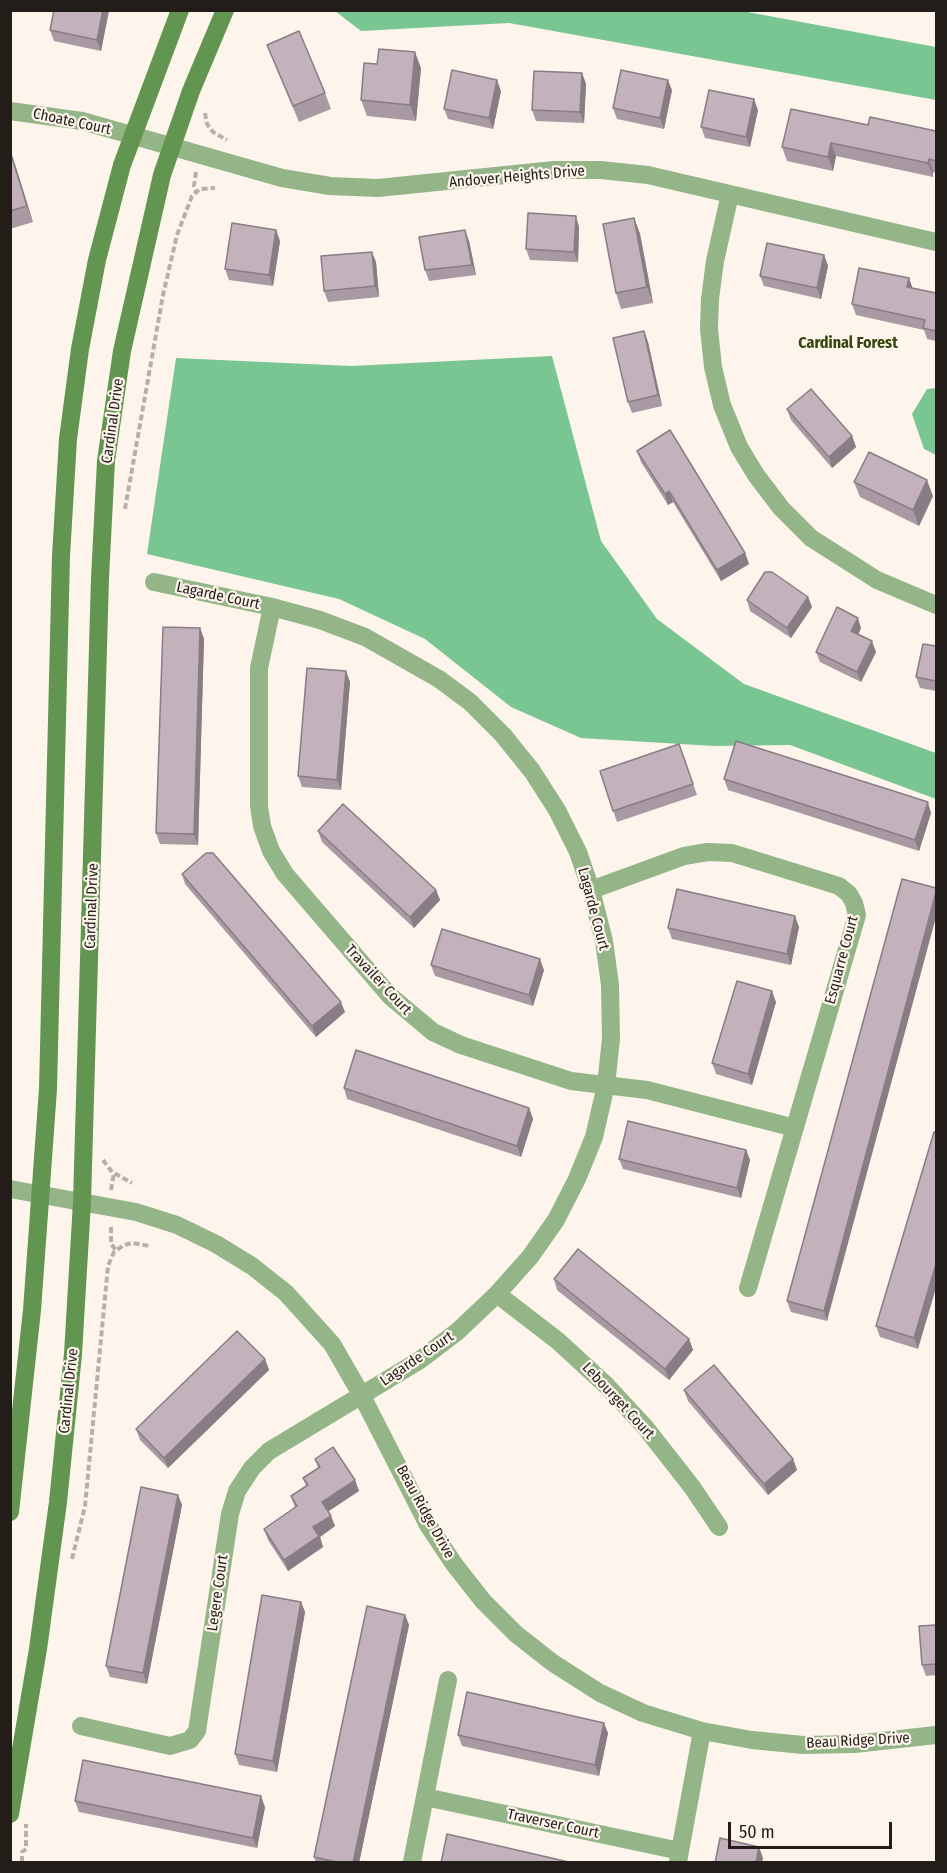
<!DOCTYPE html>
<html>
<head>
<meta charset="utf-8">
<style>
  body { margin:0 }
  #map { position:relative; width:947px; height:1873px; overflow:hidden; background:#fdf4ec; font-family:"Fira Sans Condensed",sans-serif }
  canvas { display:block }
  .frame { position:absolute; inset:0; border:12px solid #221d18; pointer-events:none }
  .scale { position:absolute; left:728px; top:1822px; width:164px; height:27px; box-sizing:border-box; border:3px solid #221d18; border-top:0; padding-left:8px; font-size:18px; line-height:21px; white-space:nowrap; color:#221d18; -webkit-text-stroke:4px #fdf4ec; paint-order:stroke }
</style>
</head>
<body>
<div id="map">
<canvas width="947" height="1873"></canvas>
<div class="frame"></div>
<div class="scale">50 m</div>
</div>
<script>
const g = document.querySelector('canvas').getContext('2d');
g.lineJoin = 'round';
function paint(path, color) { g.fillStyle = color; g.fill(path, 'evenodd'); }
const poly = rows => new Path2D(rows.map(r => 'M' + r).join(''));
function stroke(path, color, width, dash) { g.strokeStyle = color; g.lineWidth = width; g.lineCap = dash ? 'butt' : 'round'; g.setLineDash(dash || []); g.stroke(path); }
function write(font, color, halo, rows, align = 'center') {
  g.font = font + ' "Fira Sans Condensed",sans-serif'; g.lineWidth = 4.5; g.setLineDash([]); g.textBaseline = 'middle'; g.strokeStyle = halo; g.fillStyle = color; for (const [text, x, y, turn = 0] of rows) {
    g.save(); g.translate(x, y); g.rotate((+turn || 0) * Math.PI / 180); g.textAlign = isNaN(turn) ? turn : align; if (halo) g.strokeText(text, 0, 0); g.fillText(text, 0, 0); g.restore();
  }
}
paint(poly([
  [335,11,742,11,936,47,936,100,509,23,361,31],
  [552,356,601,541,657,619,744,684,936,753,936,799,790,745,714,746,581,738,511,707,425,639,339,599,147,554,176,358,351,366],
  [936,388,936,455,924,449,912,414,927,389]
]), '#7ac692');
stroke(poly([
  [205,113,207,124,213,132,227,140],
  [196,172,194,186,196,191],
  [125,509,163,295,177,235,192,196,200,189,215,188],
  [103,1160,112,1172,132,1183],
  [111,1190,114,1173],
  [111,1227,111,1244,116,1250],
  [72,1559,85,1506,108,1266,114,1252,124,1245,133,1243,149,1246],
  [22,1862,22,1852,26,1849,26,1824]
]), '#b7afa8', 4, [6, 3]);
stroke(poly([
  [10,111,82,121,282,178,330,186,378,188,554,170,601,170,648,175,936,242],
  [730,194,715,261,710,299,709,329,713,367,722,405,739,447,756,475,781,508,811,538,877,580,936,605],
  [272,607,259,668,259,806,262,826,271,851,285,874,390,996,433,1032,461,1045,571,1081,647,1090,795,1128],
  [591,890,684,856,708,852,732,853,839,886,849,894,854,903,857,915,748,1288],
  [10,1189,136,1212,177,1225,216,1244,252,1266,286,1293,332,1344,362,1396,428,1525,454,1564,483,1601,516,1634,553,1663,600,1693,643,1713,702,1731,752,1740,803,1745,854,1744,936,1735],
  [497,1294,558,1341,607,1386,645,1427,692,1487,719,1527],
  [81,1726,170,1746,190,1740,197,1731,230,1514,237,1491,252,1468,269,1451,420,1360,458,1331,497,1294,530,1257,556,1220,577,1179,594,1137,606,1085,611,1039,610,985,604,941,591,890,578,852,557,810,532,771,503,735,470,702,439,679,365,637,320,620,272,607,154,582],
  [425,1797,680,1851],
  [412,1862,448,1680],
  [678,1862,702,1731]
]), '#93b587', 18);
stroke(poly([
  [10,1512,32,1310,48,1089,61,556,68,439,80,349,97,260,122,165,180,10],
  [10,1814,38,1649,58,1502,73,1354,82,1202,100,578,106,461,122,351,162,175,191,91,225,10]
]), '#62954f', 18);
paint(poly([
  [109,11,101,51,54,41,50,30],
  [267,45,325,93,331,109,299,122],
  [377,64,421,68,416,121,367,116,361,100],
  [582,73,586,84,584,123,536,121,532,110],
  [672,90,664,129,617,119,613,108],
  [501,91,493,129,448,119,444,109],
  [758,110,750,147,705,138,701,127],
  [868,125,936,131,936,173,933,172,933,177,836,156,833,171,787,161,782,147],
  [10,150,33,222,10,229],
  [634,218,640,234,653,303,621,309,616,293],
  [579,227,578,262,530,260,526,249],
  [276,230,280,241,273,286,229,280,225,269],
  [469,241,476,275,429,281,425,270],
  [824,255,828,266,821,299,764,286,760,276],
  [376,262,379,297,328,302,324,291],
  [909,278,912,288,936,293,936,341,927,339,924,330,856,315,852,304],
  [644,331,648,342,662,406,632,413,628,402],
  [787,409,852,436,856,447,832,468,791,420],
  [637,451,745,553,749,564,721,581,673,502,668,505,641,462],
  [854,482,933,496,919,526,860,497],
  [808,597,812,607,791,638,750,611,747,600],
  [200,628,204,639,198,845,160,844,156,833],
  [861,628,858,634,876,652,861,682,820,662,816,652],
  [936,646,936,691,920,688,916,677],
  [346,671,350,682,341,790,302,787,298,776],
  [679,744,697,795,617,822,600,771],
  [724,779,931,813,919,851,728,790],
  [318,831,436,890,440,900,414,928,322,842],
  [182,874,345,1012,316,1037,185,884],
  [902,879,827,1321,791,1312,787,1301],
  [799,927,791,965,672,939,668,928],
  [431,965,544,970,533,1006,435,976],
  [776,1002,752,1085,716,1074,712,1063],
  [344,1088,529,1108,533,1119,521,1157,347,1099],
  [936,1133,918,1349,880,1337,876,1326],
  [746,1150,750,1160,741,1198,623,1169,619,1159],
  [554,1279,689,1339,693,1350,669,1380,557,1290],
  [265,1359,269,1370,168,1468,140,1440,136,1429],
  [684,1390,793,1459,797,1470,768,1495,688,1401],
  [315,1459,355,1480,359,1491,328,1511,335,1526,320,1537,323,1547,288,1571,268,1540,264,1529,295,1508,291,1496,306,1486,303,1478,318,1468],
  [178,1495,182,1505,147,1684,110,1677,106,1666],
  [301,1602,305,1612,277,1772,239,1765,235,1754],
  [405,1615,409,1625,359,1863,316,1863,314,1857],
  [936,1625,936,1675,926,1676,922,1665],
  [608,1733,599,1776,462,1746,458,1735],
  [75,1801,265,1807,257,1848,79,1812]
]), '#a899a2');
paint(poly([
  [103,10,109,10,101,51,97,40],
  [415,52,421,68,416,121,410,105],
  [582,73,586,84,584,123,580,112],
  [497,80,501,91,493,129,489,118],
  [668,80,672,90,664,129,660,118],
  [754,99,758,110,750,147,746,137],
  [831,143,836,156,833,171,828,157],
  [10,150,14,161,33,222,27,206],
  [929,159,933,172,933,177,928,163],
  [576,216,579,227,578,262,574,252],
  [634,218,640,234,653,303,647,287],
  [276,230,280,241,273,286,269,275],
  [465,230,469,241,476,275,472,265],
  [372,252,376,262,379,297,375,286],
  [824,255,828,266,821,299,817,288],
  [909,278,913,289,907,287],
  [644,331,648,342,662,406,658,395],
  [852,436,856,447,832,468,829,457],
  [927,480,933,496,919,526,913,510],
  [669,491,673,502,668,505,665,494],
  [745,553,749,564,721,581,717,570],
  [808,597,812,607,791,638,787,628],
  [858,618,861,628,855,642,851,631],
  [200,628,204,639,198,845,194,834],
  [872,641,876,652,861,682,857,672],
  [346,671,350,682,341,790,337,780],
  [928,802,931,813,919,851,915,840],
  [436,890,440,900,414,928,410,917],
  [936,892,936,917,827,1321,824,1311],
  [795,916,799,927,791,965,787,954],
  [540,959,544,970,533,1006,529,995],
  [772,991,776,1002,752,1085,748,1074],
  [341,1002,345,1012,316,1037,312,1026],
  [529,1108,533,1119,521,1157,517,1146],
  [746,1150,750,1160,741,1198,737,1188],
  [936,1264,936,1288,918,1349,914,1338],
  [689,1339,693,1350,669,1380,665,1369],
  [265,1359,269,1370,168,1468,164,1458],
  [793,1459,797,1470,768,1495,764,1484],
  [355,1480,359,1491,326,1513,322,1502],
  [178,1495,182,1505,147,1684,143,1673],
  [331,1516,335,1526,320,1537,323,1547,288,1571,284,1560,313,1527],
  [301,1602,305,1612,277,1772,273,1761],
  [405,1615,409,1625,359,1863,353,1863],
  [604,1723,608,1733,599,1776,595,1765],
  [261,1796,265,1807,257,1848,253,1838],
  [759,1847,763,1858,762,1863,756,1863]
]), '#887d84');
const building = poly([
  [54,10,103,10,97,40,50,30,54,10],
  [299,31,325,93,293,106,267,45,299,31],
  [379,49,415,52,410,105,361,100,364,63,377,64,379,49],
  [452,70,497,80,489,118,444,109,452,70],
  [621,70,668,80,660,118,613,108,621,70],
  [534,71,582,73,580,112,532,110,534,71],
  [709,90,754,99,746,137,701,127,709,90],
  [791,109,868,125,870,117,936,131,936,161,929,159,928,163,831,143,828,157,782,147,791,109],
  [10,151,27,206,10,211,10,151],
  [528,213,576,216,574,252,526,249,528,213],
  [634,218,647,287,616,293,603,224,634,218],
  [232,223,276,230,269,275,225,269,232,223],
  [465,230,472,265,425,270,419,237,465,230],
  [767,243,824,255,817,288,760,276,767,243],
  [372,252,375,286,324,291,321,256,372,252],
  [859,268,909,278,907,287,936,293,936,331,923,328,925,320,852,304,859,268],
  [644,331,658,395,628,402,613,338,644,331],
  [811,389,852,436,829,457,787,409,811,389],
  [670,430,745,553,717,570,669,491,665,494,637,451,670,430],
  [869,452,927,480,913,510,854,482,869,452],
  [765,572,772,572,808,597,787,628,747,600,765,572],
  [837,607,858,618,851,631,872,641,857,672,816,652,837,607],
  [163,627,200,628,194,834,156,833,163,627],
  [923,644,936,646,936,681,916,677,923,644],
  [307,668,346,671,337,780,298,776,307,668],
  [736,741,928,802,915,840,724,779,736,741],
  [679,744,693,784,613,811,600,771,679,744],
  [343,804,436,890,410,917,318,831,343,804],
  [206,853,213,853,341,1002,312,1026,182,874,206,853],
  [902,879,936,888,936,892,824,1311,787,1301,902,879],
  [677,889,795,916,787,954,668,928,677,889],
  [442,929,540,959,529,995,431,965,442,929],
  [737,981,772,991,748,1074,712,1063,737,981],
  [356,1050,529,1108,517,1146,344,1088,356,1050],
  [628,1121,746,1150,737,1188,619,1159,628,1121],
  [934,1132,936,1133,936,1264,914,1338,876,1326,934,1132],
  [578,1249,689,1339,665,1369,554,1279,578,1249],
  [237,1331,265,1359,164,1458,136,1429,237,1331],
  [714,1365,793,1459,764,1484,684,1390,714,1365],
  [333,1447,355,1480,322,1502,331,1516,313,1527,319,1536,284,1560,264,1529,297,1506,291,1496,308,1485,303,1478,320,1467,315,1459,333,1447],
  [141,1487,178,1495,143,1673,106,1666,141,1487],
  [262,1595,301,1602,273,1761,235,1754,262,1595],
  [367,1606,405,1615,353,1863,341,1863,314,1857,367,1606],
  [936,1625,936,1664,922,1665,919,1626,936,1625],
  [467,1692,604,1723,595,1765,458,1735,467,1692],
  [83,1760,261,1796,253,1838,75,1801,83,1760],
  [447,1834,573,1863,441,1863,447,1834],
  [720,1838,759,1847,756,1863,715,1863,720,1838]
]);
paint(building, '#c3b2bc');
stroke(building, '#887d84', 1.5);
write('15px', '#221d18', '#fdf4ec', [
  ["Choate Court",72,122,12],
  ["Andover Heights Drive",517,177,-5],
  ["Cardinal Drive",113,421,-82],
  ["Lagarde Court",218,596,12],
  ["Cardinal Drive",92,906,-88],
  ["Lagarde Court",593,909,75],
  ["Esquarre Court",842,960,-75],
  ["Travailer Court",378,980,47],
  ["Lagarde Court",417,1359,-34],
  ["Cardinal Drive",69,1391,-84],
  ["Lebourget Court",618,1401,47],
  ["Beau Ridge Drive",425,1512,61],
  ["Legere Court",218,1593,-82],
  ["Beau Ridge Drive",858,1741,-3],
  ["Traverser Court",553,1824,12]
]);
write('bold 16px', '#36450d', '#fdf4ec', [
  ["Cardinal Forest",848,344]
]);
</script>
</body>
</html>
